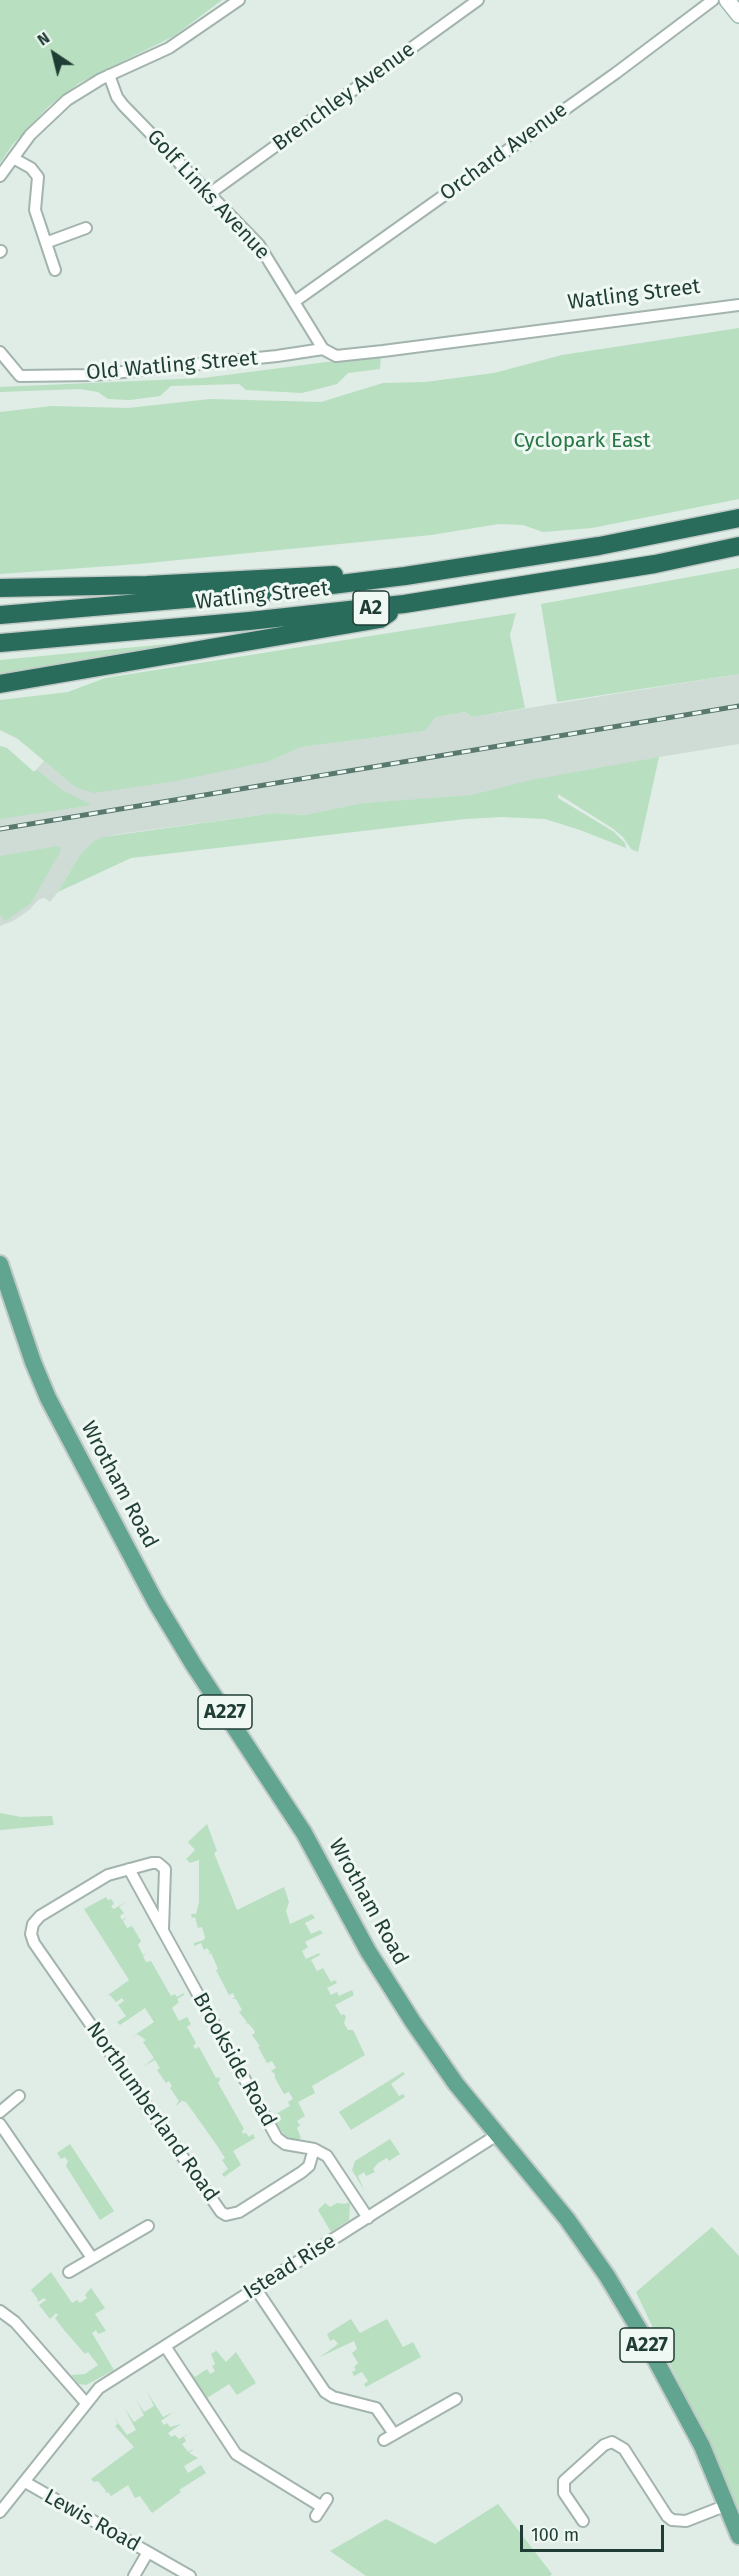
<!DOCTYPE html>
<html>
<head>
<meta charset="utf-8">
<style>
  body { margin:0 }
  #map { position:relative; width:739px; height:2576px; overflow:hidden; background:#e0ece6; font-family:"Fira Sans",sans-serif }
  canvas { display:block }
  .north { position:absolute; left:24px; top:24px; width:60px; height:60px; -webkit-text-stroke:4px #f0f8f4; paint-order:stroke; rotate:325deg; font-size:16px; font-weight:700; line-height:24px; text-align:center; color:#1f3d34 }
  .north::after { content:''; display:block; margin:auto; width:21px; height:27px; background:#1f3d34; clip-path:polygon(50% 0,100% 100%,50% 72%,0 100%) }
  .scale { position:absolute; left:520px; top:2525px; width:144px; height:27px; box-sizing:border-box; border:3px solid #1f3d34; border-top:0; padding-left:8px; font-size:18px; line-height:21px; white-space:nowrap; color:#1f3d34; -webkit-text-stroke:4px #f0f8f4; paint-order:stroke }
</style>
</head>
<body>
<div id="map">
<canvas width="739" height="2576"></canvas>
<div class="north">N</div>
<div class="scale">100 m</div>
</div>
<script>
const g = document.querySelector('canvas').getContext('2d');
g.lineJoin = 'round';
function paint(path, color) { g.fillStyle = color; g.fill(path, 'evenodd'); }
const poly = rows => new Path2D(rows.map(r => 'M' + r).join(''));
function stroke(path, color, width, dash) { g.strokeStyle = color; g.lineWidth = width; g.lineCap = dash ? 'butt' : 'round'; g.setLineDash(dash || []); g.stroke(path); }
function write(font, color, halo, rows, align = 'center') {
  g.font = font + ' "Fira Sans",sans-serif'; g.lineWidth = 6; g.setLineDash([]); g.textBaseline = 'middle'; g.strokeStyle = halo; g.fillStyle = color; for (const [text, x, y, turn = 0] of rows) {
    g.save(); g.translate(x, y); g.rotate((+turn || 0) * Math.PI / 180); g.textAlign = isNaN(turn) ? turn : align; if (halo) g.strokeText(text, 0, 0); g.fillText(text, 0, 0); g.restore();
  }
}
paint(poly([
  [739,674,739,744,659,757,477,795,362,803,305,815,275,813,112,835,91,843,80,855,58,892,50,902,45,898,39,899,29,910,13,921,0,926,0,746,7,748,34,772,44,761,75,787,270,761,301,747,425,731,436,717,465,712,473,717]
]), '#cedcd5');
paint(poly([
  [0,0,222,0,174,36,79,83,49,106,13,144,0,163],
  [739,328,739,499,592,528,543,532,523,525,499,524,431,535,138,564,0,574,0,412,52,406,128,408,210,399,321,402,383,383,425,382,494,373,562,355],
  [381,355,380,369,348,373,337,384,302,393,246,390,239,384,171,386,160,396,130,400,108,399,98,392,80,389,0,392,0,387,203,378],
  [739,568,739,674,557,702,541,604],
  [516,613,510,635,525,708,473,717,465,712,436,717,425,731,301,747,270,761,176,781,94,793,75,787,18,739,0,730,0,700,68,692,105,678],
  [241,637,0,680,0,660],
  [0,746,7,748,34,772,37,770,62,790,92,805,0,819],
  [659,757,638,852,631,849,623,837,612,828,558,794,558,798,614,832,625,843,626,848,580,830,545,819,502,817,465,819,131,858,58,892,80,855,91,843,103,837,275,813,305,815,362,803,472,795,531,780],
  [58,846,61,850,31,903,5,921,0,914,0,856],
  [0,1813,21,1817,52,1816,54,1825,0,1830],
  [207,1824,217,1851,214,1853,237,1910,284,1887,289,1902,286,1911,290,1924,312,1914,315,1918,305,1923,311,1934,320,1930,323,1933,305,1942,308,1947,302,1951,306,1959,319,1953,320,1955,311,1960,317,1971,323,1968,331,1982,335,1980,337,1983,327,1988,331,1995,337,1992,339,1996,352,1990,354,1995,335,2005,341,2015,344,2014,346,2017,344,2023,348,2030,353,2030,365,2055,312,2086,315,2093,298,2102,305,2116,297,2121,300,2125,297,2128,301,2138,298,2140,285,2137,272,2116,290,2106,288,2102,293,2099,289,2092,284,2094,275,2078,275,2074,271,2071,276,2068,272,2061,267,2063,258,2047,260,2046,252,2035,255,2033,254,2030,248,2023,245,2024,247,2022,239,2012,242,2010,236,1999,232,1999,235,1997,233,1993,229,1995,216,1970,218,1969,211,1953,207,1955,210,1952,207,1948,204,1950,201,1943,194,1946,194,1943,204,1940,205,1937,202,1927,198,1928,195,1917,192,1918,191,1914,196,1914,199,1902,199,1860,190,1863,186,1859,195,1850,188,1842],
  [106,1897,108,1900,111,1899,114,1903,111,1907,114,1909,127,1901,119,1907,124,1913,120,1916,122,1920,127,1917,123,1921,127,1928,132,1926,141,1941,138,1945,143,1955,147,1953,143,1956,146,1962,151,1961,171,1996,175,1994,177,1997,184,1993,184,1995,177,1999,179,2002,172,2008,179,2021,187,2017,191,2024,187,2027,196,2043,193,2046,195,2049,199,2047,216,2078,219,2077,220,2080,218,2083,244,2129,242,2131,243,2134,246,2133,249,2137,253,2134,255,2138,262,2134,233,2151,241,2165,224,2177,222,2174,228,2169,222,2160,225,2158,216,2144,186,2102,182,2101,175,2106,179,2101,170,2088,172,2086,169,2081,166,2083,157,2070,160,2068,155,2060,144,2066,154,2058,143,2042,146,2040,137,2034,129,2039,154,2022,145,2008,120,2025,117,2022,126,2016,118,2005,124,2001,122,1998,116,2002,110,1995,107,1996,129,1980,84,1909],
  [403,2072,405,2074,391,2084,399,2096,403,2094,405,2097,351,2130,339,2112],
  [390,2139,400,2154,389,2161,387,2158,378,2163,373,2169,375,2172,366,2176,364,2172,358,2176,364,2190,352,2170,355,2161],
  [70,2144,114,2211,100,2220,66,2166,68,2161,65,2157,61,2159,57,2153],
  [350,2202,349,2220,331,2232,318,2210,325,2203,330,2207,337,2203,344,2204],
  [712,2227,739,2256,739,2510,636,2292],
  [51,2272,72,2303,77,2300,80,2303,87,2298,85,2295,91,2288,105,2308,95,2314,106,2331,98,2334,96,2330,92,2333,114,2370,86,2385,79,2384,71,2375,85,2374,98,2365,88,2352,85,2354,64,2330,55,2318,58,2315,56,2313,50,2319,39,2305,46,2300,44,2298,38,2302,37,2298,31,2290],
  [351,2319,360,2333,387,2319,403,2347,413,2342,421,2357,366,2387,364,2384,368,2381,362,2372,354,2376,352,2372,356,2370,354,2367,358,2363,352,2353,357,2349,354,2341,320,2357,338,2344,334,2339,330,2341,327,2334],
  [215,2349,226,2362,236,2352,256,2383,237,2395,229,2384,207,2398,188,2369,195,2377,207,2369,210,2374,215,2371,212,2366,215,2364,211,2354,216,2351],
  [147,2392,163,2417,173,2412,161,2421,164,2425,167,2423,170,2427,181,2424,168,2433,171,2437,175,2435,179,2439,192,2432,184,2437,186,2441,182,2444,188,2452,195,2448,189,2453,198,2458,184,2466,188,2473,201,2465,206,2473,179,2490,181,2492,152,2513,140,2496,135,2498,128,2485,111,2496,108,2492,105,2493,106,2491,98,2481,94,2482,91,2479,134,2447,115,2426,118,2424,113,2416,127,2435,136,2430,125,2409,134,2422,144,2415,136,2399,144,2412,154,2406],
  [498,2504,552,2574,550,2576,366,2576,330,2551,386,2519,435,2544]
]), '#b7dfc0');
const street = poly([
  [109,75,117,97,123,105,259,245,323,349],
  [13,158,31,168,38,177,35,210,55,270],
  [0,176,30,135,67,100,101,79,169,48,239,0],
  [209,194,478,0],
  [48,242,86,228],
  [0,252,1,251],
  [294,302,616,73,713,0],
  [323,349,336,356,383,351,739,305],
  [0,352,20,376,94,375,277,356,323,349],
  [129,1869,277,2138,285,2144,314,2149,327,2156,368,2218],
  [163,1929,165,1869,158,1863,152,1863,108,1875,40,1916,33,1924,31,1934,34,1943,221,2212,226,2215,239,2212,302,2172,309,2166,314,2149],
  [0,2112,19,2096],
  [0,2124,92,2258],
  [69,2272,148,2226],
  [256,2289,325,2392,333,2397,376,2408,394,2434],
  [0,2311,15,2322,86,2403],
  [165,2346,236,2454,322,2507],
  [384,2440,456,2399],
  [25,2482,190,2576],
  [0,2512,99,2388,497,2135],
  [316,2516,327,2499],
  [583,2521,564,2493,564,2481,604,2445,612,2442,624,2449,667,2516,672,2520,686,2521,727,2505],
  [134,2576,148,2552]
]);
const secondary = poly([
  [727,0,739,15]
]);
const primary = poly([
  [0,1264,33,1362,48,1398,155,1601,193,1664,304,1833,368,1951,413,2022,456,2084,567,2219,607,2276,640,2331,702,2446,739,2536]
]);
const highway = poly([
  [0,588,147,585,334,575],
  [0,615,291,590,405,576,599,546,739,518],
  [0,643,249,621,404,604,655,564,739,546],
  [0,684,380,619,389,613]
]);
stroke(street, '#a2b4ad', 14);
stroke(secondary, '#9db8ae', 18);
stroke(primary, '#c0c9c6', 20);
stroke(highway, '#c0c9c6', 21);
stroke(street, '#fff', 10);
stroke(secondary, '#fff', 15);
stroke(primary, '#61a591', 16);
stroke(highway, '#296c5b', 18);
const rail = poly([
  [0,829,739,706]
]);
stroke(rail, '#59796f', 5);
stroke(rail, '#f0f8f4', 3, [9]);
for (const [x, y, w] of [
  [371,608,36],
  [225,1712,54],
  [647,2345,54]
]) { const box = new Path2D(); box.roundRect(x - w / 2, y - 17, w, 34, 4.5); g.fillStyle = '#f0f8f4'; g.fill(box); stroke(box, '#1f3d34', 1.5); }
write('bold 20px', '#1f3d34', null, [
  ["A2",371,608],
  ["A227",225,1712],
  ["A227",647,2345]
]);
write('21px', '#1f3d34', '#f0f8f4', [
  ["Brenchley Avenue",344,97,-36],
  ["Orchard Avenue",504,152,-36],
  ["Golf Links Avenue",208,195,47],
  ["Watling Street",634,295,-7],
  ["Old Watling Street",172,366,-5],
  ["Watling Street",262,596,-6],
  ["Wrotham Road",119,1485,62],
  ["Wrotham Road",368,1902,61],
  ["Brookside Road",234,2060,61],
  ["Northumberland Road",152,2112,55],
  ["Istead Rise",290,2267,-32],
  ["Lewis Road",92,2521,29]
]);
write('21px', '#267743', '#f0f8f4', [
  ["Cyclopark East",582,441]
]);
</script>
</body>
</html>
